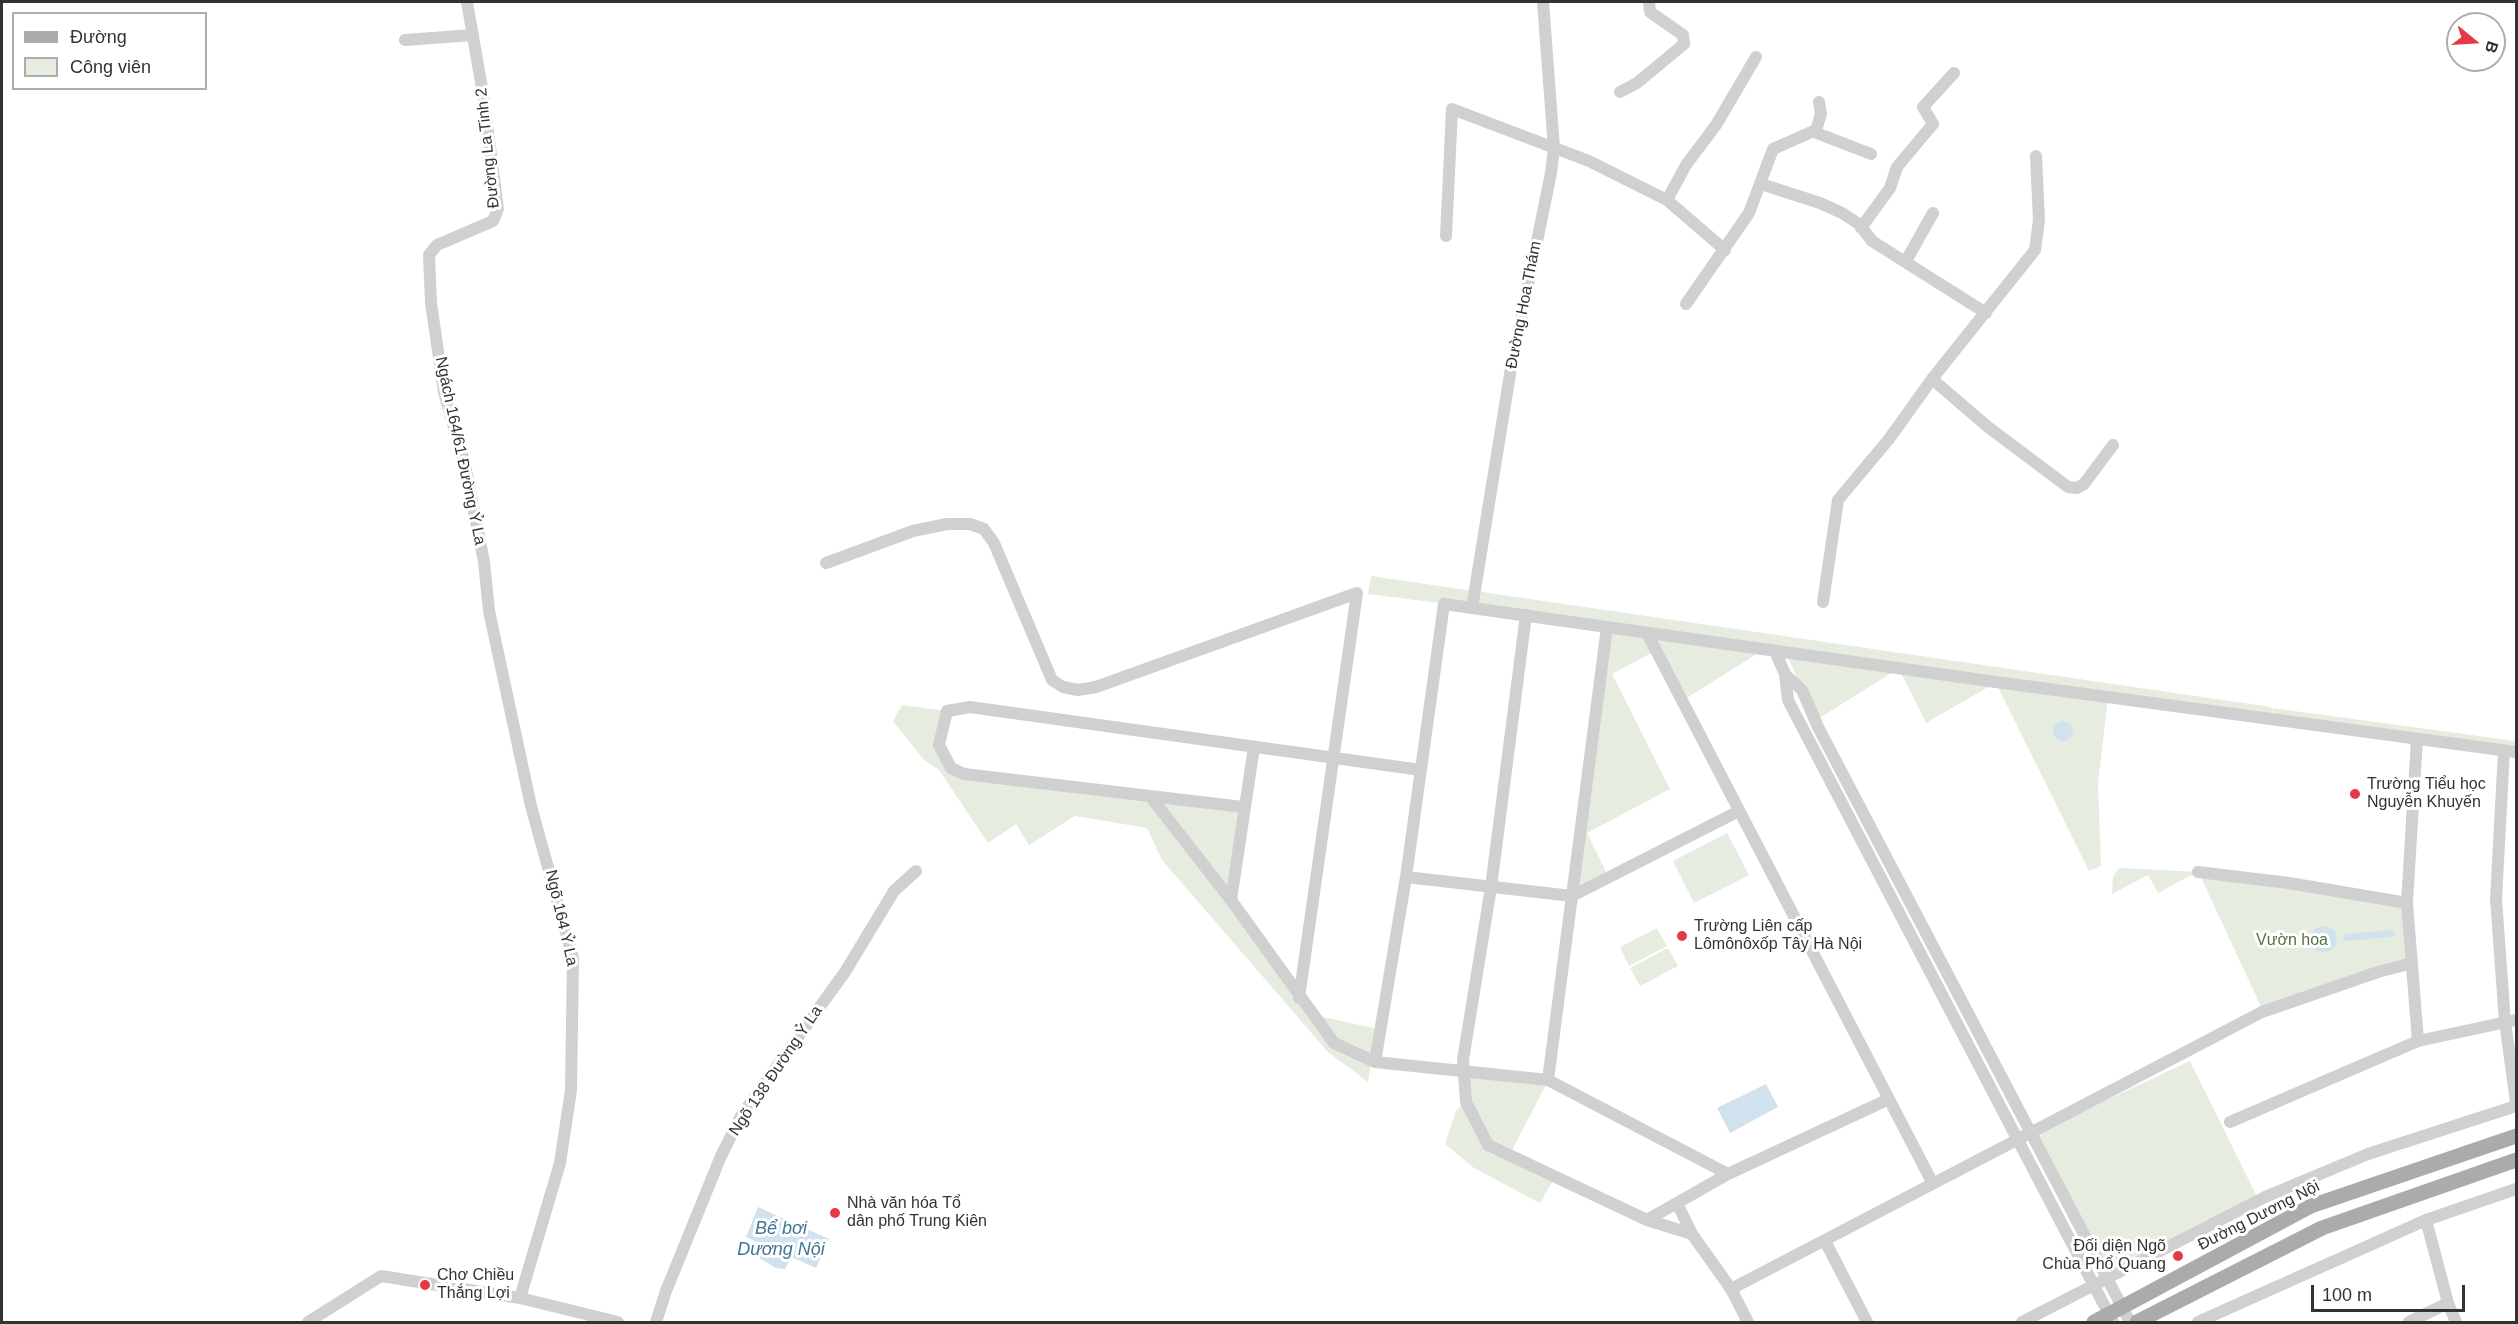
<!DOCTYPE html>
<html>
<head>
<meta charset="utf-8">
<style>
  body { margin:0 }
  #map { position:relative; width:2518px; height:1324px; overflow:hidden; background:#fff; font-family:Arial,sans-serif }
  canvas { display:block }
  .frame { position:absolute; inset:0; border:3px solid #333; pointer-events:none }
  .legend { position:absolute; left:12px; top:12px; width:195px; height:78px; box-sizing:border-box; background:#fff; border:2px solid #adadad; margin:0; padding:8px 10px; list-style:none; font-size:18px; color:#333 }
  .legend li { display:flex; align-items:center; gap:12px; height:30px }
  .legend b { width:30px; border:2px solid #adadad }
  .north { position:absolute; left:2446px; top:12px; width:60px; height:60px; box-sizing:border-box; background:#fff; border:2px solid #adadad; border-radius:50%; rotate:108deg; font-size:16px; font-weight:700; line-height:24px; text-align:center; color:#333 }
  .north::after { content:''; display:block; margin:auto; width:21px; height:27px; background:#e63946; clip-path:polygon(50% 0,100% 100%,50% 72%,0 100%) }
  .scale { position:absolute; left:2311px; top:1285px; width:154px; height:27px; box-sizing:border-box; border:3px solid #333; border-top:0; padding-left:8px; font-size:18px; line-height:21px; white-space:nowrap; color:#333; -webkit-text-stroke:4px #fff; paint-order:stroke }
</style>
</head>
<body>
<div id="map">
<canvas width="2518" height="1324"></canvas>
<div class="frame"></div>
<ul class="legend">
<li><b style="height:8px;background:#ababab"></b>Đường</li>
<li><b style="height:16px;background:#e6ecdf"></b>Công viên</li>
</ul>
<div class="north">B</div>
<div class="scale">100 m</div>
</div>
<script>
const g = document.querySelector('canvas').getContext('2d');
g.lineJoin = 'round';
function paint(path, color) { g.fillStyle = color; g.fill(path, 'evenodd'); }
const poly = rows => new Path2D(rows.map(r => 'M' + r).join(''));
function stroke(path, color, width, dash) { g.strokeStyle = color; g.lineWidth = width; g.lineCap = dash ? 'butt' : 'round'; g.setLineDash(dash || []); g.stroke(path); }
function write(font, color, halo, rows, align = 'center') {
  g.font = font + ' Arial,sans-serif'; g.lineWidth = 6; g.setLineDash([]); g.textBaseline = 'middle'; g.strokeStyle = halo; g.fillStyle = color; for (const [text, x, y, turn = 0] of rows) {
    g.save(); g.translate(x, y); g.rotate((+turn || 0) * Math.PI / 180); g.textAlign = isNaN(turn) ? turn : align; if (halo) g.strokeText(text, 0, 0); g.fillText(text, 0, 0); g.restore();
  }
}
paint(poly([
  [1371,576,1474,591,1471,607,1368,594],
  [1475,591,2271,707,2277,720,2108,697,2098,783,2101,866,2089,871,1996,683,1473,607],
  [1607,628,1646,634,1655,651,1612,674,1670,789,1587,833,1608,876,1573,894],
  [1649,634,1763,650,1682,701],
  [1786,653,1898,669,1816,720],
  [1899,669,1995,683,1926,723],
  [902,705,947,711,936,744,948,771,1148,800,1334,1042,1371,1064,1368,1082,1328,1052,1162,860,1147,828,1075,816,1029,845,1016,824,988,843,939,770,924,760,893,721],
  [2272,708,2516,741,2516,752,2278,720],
  [1151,797,1243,808,1231,899],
  [1727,833,1749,875,1694,903,1673,861],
  [2119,868,2197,872,2158,893,2148,875,2112,894,2113,877],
  [2199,873,2406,904,2411,962,2263,1011],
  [1657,928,1667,946,1629,966,1620,947],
  [1668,948,1678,966,1640,986,1630,968],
  [1314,1015,1378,1029,1374,1060,1335,1042],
  [2190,1061,2257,1197,2109,1274,2034,1134],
  [1463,1073,1548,1081,1510,1154,1489,1144,1467,1101],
  [1465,1102,1488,1145,1555,1177,1540,1203,1474,1168,1445,1144,1456,1111]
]), '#e6ecdf');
paint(poly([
  '2053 731a10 10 0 1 1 20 0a10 10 0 1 1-20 0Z',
  '2311 939a13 13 0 1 1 26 0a13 13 0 1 1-26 0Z',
  [2391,930,2396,933,2392,937,2346,941,2342,938,2346,934],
  [1766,1084,1778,1107,1730,1133,1717,1108],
  [758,1207,829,1239,816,1268,791,1257,785,1269,776,1268,756,1256,755,1248,759,1243,746,1237]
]), '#cfe2ee');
stroke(poly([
  [467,2,483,94,498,209,493,221,437,245,429,255,431,303,444,392,465,465,484,562,489,611,531,806,573,958,571,1090,560,1163,520,1298],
  [405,40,473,35],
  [1620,92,1637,83,1684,44,1683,35,1650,12,1649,2],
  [1814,132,1871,154],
  [1761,184,1820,203,1842,213,1859,224,1872,241,1986,313],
  [1667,200,1686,165,1716,125,1756,57],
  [1861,228,1890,188,1897,167,1933,124,1923,107,1954,73],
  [1446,236,1452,109,1589,161,1667,200,1725,250],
  [1906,261,1933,213],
  [1686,304,1749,213,1773,149,1816,130,1821,114,1819,102],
  [1932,379,1988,427,2068,487,2077,488,2084,484,2113,445],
  [826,563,913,531,947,524,970,524,984,529,994,543,1052,680,1063,687,1078,690,1096,687,1357,593,1299,998],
  [1823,602,1838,500,1889,439,1932,379,2035,250,2039,220,2036,156],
  [1472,608,1511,368,1551,173,1554,148,1543,2],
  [1526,615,1491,887,1463,1060,1466,1102,1488,1145,1647,1220,1692,1234,1731,1289,1748,1322],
  [1647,633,1932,1182],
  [1775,651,1785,674,1788,700,2113,1322],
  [1785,674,1802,690,1818,727,2130,1322],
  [2417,739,2407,903,2418,1041],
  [1254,747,1231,900,1334,1043,1375,1062],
  [2504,751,2496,899,2505,1022,2516,1102],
  [1150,796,1231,900],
  [1243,807,964,774,951,768,939,745,947,711,970,707,1421,770],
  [2198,872,2289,883,2407,903],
  [1406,877,1572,896,1739,811],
  [1548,1080,1607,627],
  [1889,1099,1728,1174,1548,1080,1375,1062,1406,877,1444,604,1996,682,2516,752],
  [2230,1122,2418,1041,2516,1020],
  [1677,1203,1692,1234],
  [1647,1220,1728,1174],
  [2426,1220,2448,1303,2456,1322],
  [1825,1241,1867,1322],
  [1731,1289,2262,1012,2378,972,2412,963],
  [308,1322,381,1276,520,1298,618,1322],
  [656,1322,666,1291,721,1156,741,1116,845,972,894,891,916,871],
  [2022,1322,2265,1197,2368,1154,2516,1106],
  [2198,1322,2426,1220,2516,1189],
  [2409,1322,2448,1303]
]), '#d0d0d0', 12);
stroke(poly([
  [2094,1322,2311,1206,2516,1136],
  [2137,1322,2322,1228,2516,1160]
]), '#ababab', 15);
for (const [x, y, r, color] of [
  [2355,794,6,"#e63946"],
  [1682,936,6,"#e63946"],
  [835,1213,6,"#e63946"],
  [2178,1256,6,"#e63946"],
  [425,1285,6,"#e63946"]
]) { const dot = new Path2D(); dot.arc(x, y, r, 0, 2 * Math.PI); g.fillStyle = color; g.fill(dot); stroke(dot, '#fff', 2); }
write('16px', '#333', '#fff', [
  ["Đường La Tinh 2",488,148,-96],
  ["Đường Hoa Thám",1524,305,-79],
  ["Ngách 164/61 Đường Ỷ La",460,451,78],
  ["Ngõ 164 Ỷ La",561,918,77],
  ["Ngõ 138 Đường Ỷ La",776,1071,-56],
  ["Đường Dương Nội",2259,1216,-27]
]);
write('16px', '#333', '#fff', [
  ["Trường Tiểu học",2367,785],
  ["Nguyễn Khuyến",2367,803],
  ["Trường Liên cấp",1694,927],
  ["Lômônôxốp Tây Hà Nội",1694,945],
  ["Nhà văn hóa Tổ",847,1204],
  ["dân phố Trung Kiên",847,1222],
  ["Đối diện Ngõ",2166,1247,"right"],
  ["Chùa Phổ Quang",2166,1265,"right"],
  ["Chợ Chiều",437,1276],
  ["Thắng Lợi",437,1294]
], 'left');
write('16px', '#56703f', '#fff', [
  ["Vườn hoa",2292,941]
]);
write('italic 18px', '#3f7597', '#fff', [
  ["Bể bơi",781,1229],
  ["Dương Nội",781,1250]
]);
</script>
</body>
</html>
